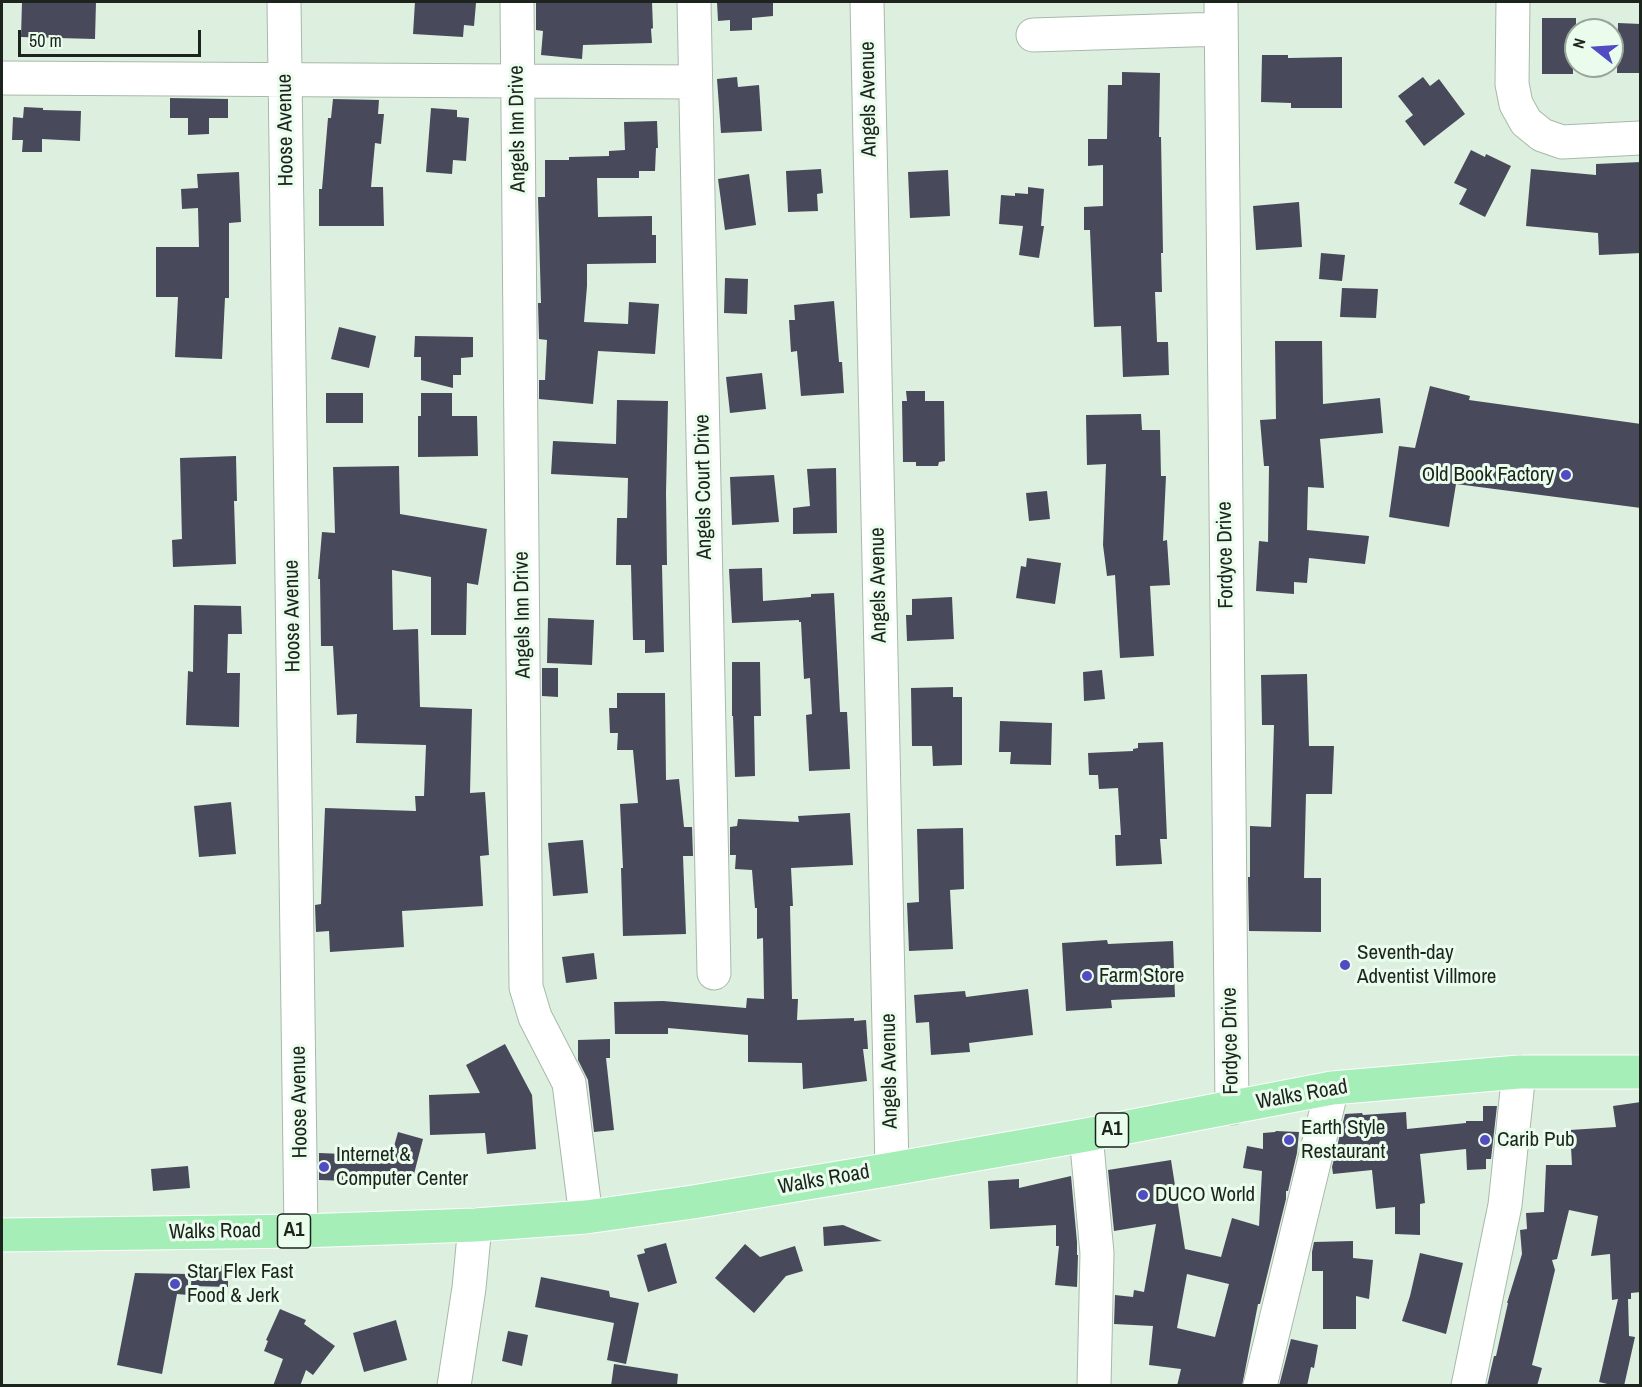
<!DOCTYPE html>
<html>
<head>
<meta charset="utf-8">
<style>
  body { margin:0 }
  #map { position:relative; width:1642px; height:1387px; overflow:hidden; background:#ddefdf; font-family:"Archivo Narrow",sans-serif }
  canvas { display:block }
  .frame { position:absolute; inset:0; border:3px solid #1d241e; pointer-events:none }
  .north { position:absolute; left:1564px; top:18px; width:60px; height:60px; box-sizing:border-box; background:#eafded; border:2px solid #98a69a; border-radius:50%; rotate:287deg; font-size:16px; font-weight:700; line-height:24px; text-align:center; color:#1d241e }
  .north::after { content:''; display:block; margin:auto; width:21px; height:27px; background:#524bc2; clip-path:polygon(50% 0,100% 100%,50% 72%,0 100%) }
  .scale { position:absolute; left:18px; top:30px; width:183px; height:27px; box-sizing:border-box; border:3px solid #1d241e; border-top:0; padding-left:8px; font-size:18px; line-height:21px; white-space:nowrap; color:#1d241e; -webkit-text-stroke:4px #eafded; paint-order:stroke }
</style>
</head>
<body>
<div id="map">
<canvas width="1642" height="1387"></canvas>
<div class="frame"></div>
<div class="north">N</div>
<div class="scale">50 m</div>
</div>
<script>
const g = document.querySelector('canvas').getContext('2d');
g.lineJoin = 'round';
function paint(path, color) { g.fillStyle = color; g.fill(path, 'evenodd'); }
const poly = rows => new Path2D(rows.map(r => 'M' + r).join(''));
function stroke(path, color, width, dash) { g.strokeStyle = color; g.lineWidth = width; g.lineCap = dash ? 'butt' : 'round'; g.setLineDash(dash || []); g.stroke(path); }
function write(font, color, halo, rows, align = 'center') {
  g.font = font + ' "Archivo Narrow",sans-serif'; g.lineWidth = 6; g.setLineDash([]); g.textBaseline = 'middle'; g.strokeStyle = halo; g.fillStyle = color; for (const [text, x, y, turn = 0] of rows) {
    g.save(); g.translate(x, y); g.rotate((+turn || 0) * Math.PI / 180); g.textAlign = isNaN(turn) ? turn : align; if (halo) g.strokeText(text, 0, 0); g.fillText(text, 0, 0); g.restore();
  }
}
paint(poly([
  [22,2,96,2,95,39,21,37],
  [415,2,465,2,476,3,474,26,464,25,463,37,413,34],
  [536,2,652,2,653,28,651,29,652,43,583,45,582,59,541,55,543,31,536,30],
  [717,2,773,2,773,16,752,18,752,30,730,31,730,20,718,21],
  [1542,18,1576,18,1576,53,1573,53,1573,74,1542,74],
  [1618,23,1641,24,1641,73,1617,73],
  [1262,55,1288,55,1288,58,1342,57,1342,108,1291,108,1291,103,1261,102],
  [1122,72,1160,73,1159,137,1161,137,1163,253,1161,253,1162,292,1155,292,1157,342,1168,342,1169,375,1123,377,1121,326,1094,327,1090,230,1084,230,1084,207,1103,206,1103,165,1088,166,1088,139,1107,139,1108,85,1122,85],
  [737,77,738,87,759,85,762,131,721,133,717,79],
  [1423,77,1430,86,1439,79,1465,114,1424,146,1405,121,1413,115,1398,96],
  [170,98,228,99,228,118,209,118,209,134,188,135,188,118,170,118],
  [333,99,379,100,378,114,384,114,381,144,375,143,371,187,383,187,384,226,319,226,319,189,322,189,328,118,331,118],
  [24,107,43,108,43,110,81,111,80,141,42,139,42,152,22,152,23,140,12,140,13,117,23,118],
  [431,108,457,110,457,117,469,118,466,161,453,160,452,174,426,172],
  [657,121,658,148,656,148,655,171,639,171,639,178,597,178,598,217,652,216,652,235,656,235,656,263,587,264,587,286,584,322,628,324,629,302,659,304,655,354,598,351,593,404,539,399,539,380,545,380,547,340,539,339,538,303,541,303,538,197,545,197,545,160,569,160,569,157,609,156,609,151,625,150,624,122],
  [1471,150,1485,157,1486,154,1511,166,1485,217,1459,204,1467,189,1454,183],
  [1641,162,1641,253,1599,255,1598,233,1526,226,1531,169,1596,175,1596,164],
  [821,169,823,193,817,194,818,211,788,212,786,171],
  [948,170,950,216,910,218,908,172],
  [239,172,241,222,229,223,229,298,225,298,222,359,175,357,178,297,156,297,156,247,199,247,198,208,182,209,181,189,198,188,197,174],
  [749,174,756,225,725,230,718,179],
  [1028,187,1044,189,1041,226,1044,226,1039,258,1019,255,1023,226,999,224,1001,195,1015,196,1015,193,1028,194],
  [1299,202,1302,247,1256,250,1253,206],
  [1321,253,1345,255,1342,281,1319,279],
  [725,278,748,279,747,314,724,313],
  [1342,288,1378,289,1376,318,1340,317],
  [834,301,839,362,842,362,844,393,801,396,797,351,791,352,789,320,795,320,794,305],
  [339,327,376,336,369,368,331,359],
  [415,336,473,337,473,357,461,358,461,375,453,375,453,388,421,380,421,357,414,357],
  [1275,341,1322,341,1323,404,1380,398,1383,433,1320,439,1324,488,1308,487,1307,530,1369,536,1365,564,1309,558,1307,583,1294,582,1294,594,1256,591,1259,541,1268,542,1269,466,1264,466,1260,420,1276,419],
  [762,373,766,409,730,413,726,377],
  [1430,386,1470,396,1469,400,1641,424,1641,508,1456,484,1449,527,1389,517,1399,446,1415,448],
  [906,391,925,391,925,401,944,401,945,461,939,462,938,466,916,466,916,462,903,462,902,401,907,401],
  [326,393,363,393,363,423,326,423],
  [421,393,452,393,452,416,477,416,478,456,418,457,418,416,421,416],
  [617,400,668,401,666,493,667,565,662,565,664,652,645,653,645,640,633,640,631,565,616,565,617,518,627,518,628,478,551,474,553,441,616,444],
  [1141,414,1142,430,1160,430,1161,476,1166,476,1163,541,1167,540,1170,585,1150,586,1154,656,1120,658,1115,575,1107,576,1103,545,1106,464,1087,465,1086,415],
  [236,456,237,501,234,501,236,564,173,567,172,540,182,539,180,458],
  [399,466,400,514,487,529,478,585,467,583,466,635,431,635,431,577,392,570,393,630,418,629,420,707,472,709,470,793,485,792,489,855,480,856,483,906,402,911,404,947,330,952,329,931,316,932,315,905,321,904,325,808,416,811,415,796,424,796,426,745,356,743,357,714,337,715,333,646,321,646,320,579,318,579,322,532,335,533,333,467],
  [836,468,837,533,793,534,793,508,810,506,807,469],
  [774,475,779,522,732,525,730,477],
  [1047,491,1050,519,1029,521,1026,493],
  [1027,558,1061,563,1055,604,1016,598,1021,566,1026,567],
  [762,568,763,601,811,597,811,594,834,593,840,712,847,712,850,769,809,771,806,715,812,714,810,678,804,679,801,622,799,622,799,620,732,623,729,569],
  [952,597,954,639,907,641,906,615,912,615,912,599],
  [194,605,241,606,242,634,228,634,227,673,240,673,239,727,186,725,188,671,193,672],
  [548,618,594,620,592,665,547,663],
  [732,662,760,662,761,716,754,716,755,776,735,777,733,716,732,716],
  [542,668,558,668,558,697,542,696],
  [1102,670,1105,699,1084,701,1083,672],
  [1307,674,1309,746,1334,746,1332,794,1306,794,1304,878,1321,878,1321,932,1249,931,1248,877,1250,877,1250,826,1271,827,1274,725,1262,725,1261,675],
  [953,687,953,697,962,697,962,765,933,766,932,746,912,746,911,688],
  [617,693,665,693,666,780,679,779,684,827,692,827,693,856,683,856,686,934,623,936,621,868,623,868,620,804,638,803,633,750,617,750,618,733,610,733,609,708,617,708],
  [1000,721,1052,723,1051,765,1010,764,1011,752,999,752],
  [1163,742,1167,839,1160,839,1162,864,1116,866,1115,835,1121,835,1118,788,1099,789,1098,775,1089,775,1088,753,1133,751,1133,749,1138,748,1138,743],
  [231,802,236,854,199,857,194,806],
  [850,813,853,865,791,868,793,906,790,906,792,999,798,999,797,1020,854,1018,854,1021,866,1020,868,1049,863,1049,867,1081,803,1089,802,1063,748,1062,748,1035,668,1028,668,1034,615,1034,614,1002,663,1001,746,1008,747,998,764,999,763,938,757,939,757,908,755,908,752,870,735,869,736,855,730,855,730,827,737,826,738,819,799,822,798,816],
  [963,828,964,889,950,890,953,949,909,951,907,903,919,902,917,829],
  [583,840,588,893,553,896,548,843],
  [1107,940,1108,944,1173,941,1175,997,1111,1000,1112,1008,1066,1011,1062,943],
  [594,953,597,979,566,983,562,957],
  [1028,989,1033,1035,969,1043,970,1052,931,1055,929,1022,916,1023,914,995,965,991,966,997],
  [610,1039,610,1058,606,1058,614,1130,594,1132,588,1080,578,1060,578,1040],
  [505,1044,532,1095,536,1149,487,1154,485,1133,430,1135,429,1095,480,1093,466,1065],
  [1641,1102,1641,1292,1631,1293,1631,1299,1628,1299,1629,1336,1635,1337,1624,1386,1616,1386,1599,1382,1618,1299,1612,1300,1610,1254,1591,1256,1598,1216,1569,1210,1557,1259,1552,1260,1555,1270,1532,1365,1542,1368,1537,1386,1487,1386,1494,1356,1496,1356,1508,1303,1507,1303,1522,1254,1520,1230,1527,1229,1526,1213,1544,1212,1546,1165,1572,1165,1570,1130,1616,1127,1613,1106],
  [1483,1106,1497,1106,1491,1159,1486,1159,1486,1169,1467,1170,1466,1149,1420,1154,1425,1203,1420,1204,1420,1235,1395,1234,1395,1207,1376,1209,1372,1170,1333,1174,1332,1167,1345,1114,1362,1113,1363,1115,1406,1112,1407,1129,1466,1123,1466,1121,1483,1121],
  [1276,1131,1299,1132,1297,1153,1288,1191,1286,1191,1286,1199,1260,1304,1258,1304,1242,1386,1177,1386,1181,1369,1149,1365,1153,1326,1114,1324,1115,1295,1133,1297,1134,1290,1144,1292,1156,1224,1114,1231,1108,1170,1171,1160,1185,1249,1221,1257,1232,1218,1259,1226,1262,1171,1243,1168,1247,1146,1263,1149,1263,1133,1275,1132],
  [1187,1274,1229,1284,1215,1337,1177,1328],
  [398,1132,423,1139,414,1174,406,1172,350,1184,349,1181,319,1180,319,1153,344,1154,344,1161,393,1150],
  [188,1166,190,1188,153,1191,151,1169],
  [1071,1176,1077,1242,1077,1255,1078,1255,1077,1287,1055,1285,1059,1246,1056,1246,1056,1225,990,1229,988,1181,1019,1179,1019,1188],
  [843,1225,882,1241,824,1246,823,1227],
  [1353,1241,1353,1258,1373,1260,1369,1299,1356,1296,1356,1329,1323,1329,1323,1271,1312,1271,1312,1252,1314,1242],
  [666,1243,677,1283,648,1292,637,1255,645,1253,644,1249],
  [745,1244,760,1257,795,1246,803,1271,786,1276,754,1313,715,1278],
  [1420,1253,1463,1263,1446,1334,1402,1321,1410,1296],
  [192,1265,228,1266,228,1287,191,1286],
  [135,1273,188,1274,188,1295,177,1294,162,1374,117,1365],
  [541,1277,609,1291,610,1297,639,1303,626,1364,607,1360,614,1323,535,1307],
  [280,1309,306,1320,304,1324,335,1346,313,1375,306,1370,300,1386,273,1386,283,1359,264,1351,268,1341,266,1340],
  [396,1320,407,1360,364,1372,353,1333],
  [508,1331,528,1335,522,1366,502,1361],
  [1291,1339,1318,1345,1314,1368,1311,1367,1307,1386,1279,1386],
  [614,1364,678,1374,677,1386,611,1386]
]), '#484a5b');
const minor = poly([
  [284,2,301,1231],
  [517,2,526,987,535,1017,569,1083,586,1217],
  [694,2,714,973],
  [867,2,892,1169],
  [1221,2,1232,1108],
  [1513,2,1512,84,1516,104,1526,122,1542,135,1562,142,1640,138],
  [1033,35,1221,29],
  [2,78,695,82],
  [1086,1135,1097,1253,1094,1386],
  [454,1386,469,1288,475,1225],
  [1260,1386,1332,1088],
  [1468,1386,1505,1205,1519,1072]
]);
const major = poly([
  [2,1235,301,1231,475,1225,586,1217,693,1202,892,1169,1086,1135,1332,1088,1519,1072,1640,1072]
]);
stroke(minor, '#a7b9aa', 35);
stroke(major, '#fff', 35);
stroke(minor, '#fff', 33);
stroke(major, '#a5eeb8', 33);
for (const [x, y, r, color] of [
  [1566,475,6,"#524bc2"],
  [1345,965,6,"#524bc2"],
  [1087,976,6,"#524bc2"],
  [1289,1140,6,"#524bc2"],
  [1485,1140,6,"#524bc2"],
  [324,1167,6,"#524bc2"],
  [1143,1195,6,"#524bc2"],
  [175,1284,6,"#524bc2"]
]) { const dot = new Path2D(); dot.arc(x, y, r, 0, 2 * Math.PI); g.fillStyle = color; g.fill(dot); stroke(dot, '#eafded', 2); }
for (const [x, y, w] of [
  [1112,1130,33],
  [294,1231,33]
]) { const box = new Path2D(); box.roundRect(x - w / 2, y - 17, w, 34, 4.5); g.fillStyle = '#eafded'; g.fill(box); stroke(box, '#1d241e', 1.5); }
write('bold 20px', '#1d241e', null, [
  ["A1",1112,1130],
  ["A1",294,1231]
]);
write('21px', '#1d241e', '#eafded', [
  ["Angels Avenue",869,99,-91],
  ["Angels Inn Drive",518,129,-91],
  ["Hoose Avenue",286,130,-91],
  ["Angels Court Drive",704,487,-91],
  ["Fordyce Drive",1226,555,-91],
  ["Angels Avenue",879,585,-91],
  ["Angels Inn Drive",523,615,-91],
  ["Hoose Avenue",293,616,-91],
  ["Fordyce Drive",1231,1041,-91],
  ["Angels Avenue",890,1071,-91],
  ["Walks Road",1302,1095,-10],
  ["Hoose Avenue",300,1102,-91],
  ["Walks Road",824,1180,-10],
  ["Walks Road",215,1232,-1]
]);
write('21px', '#1d241e', '#eafded', [
  ["Old Book Factory",1554,475,"right"],
  ["Seventh-day",1357,953],
  ["Adventist Villmore",1357,977],
  ["Farm Store",1099,976],
  ["Earth Style",1301,1128],
  ["Restaurant",1301,1152],
  ["Carib Pub",1497,1140],
  ["Internet &",336,1155],
  ["Computer Center",336,1179],
  ["DUCO World",1155,1195],
  ["Star Flex Fast",187,1272],
  ["Food & Jerk",187,1296]
], 'left');
</script>
</body>
</html>
